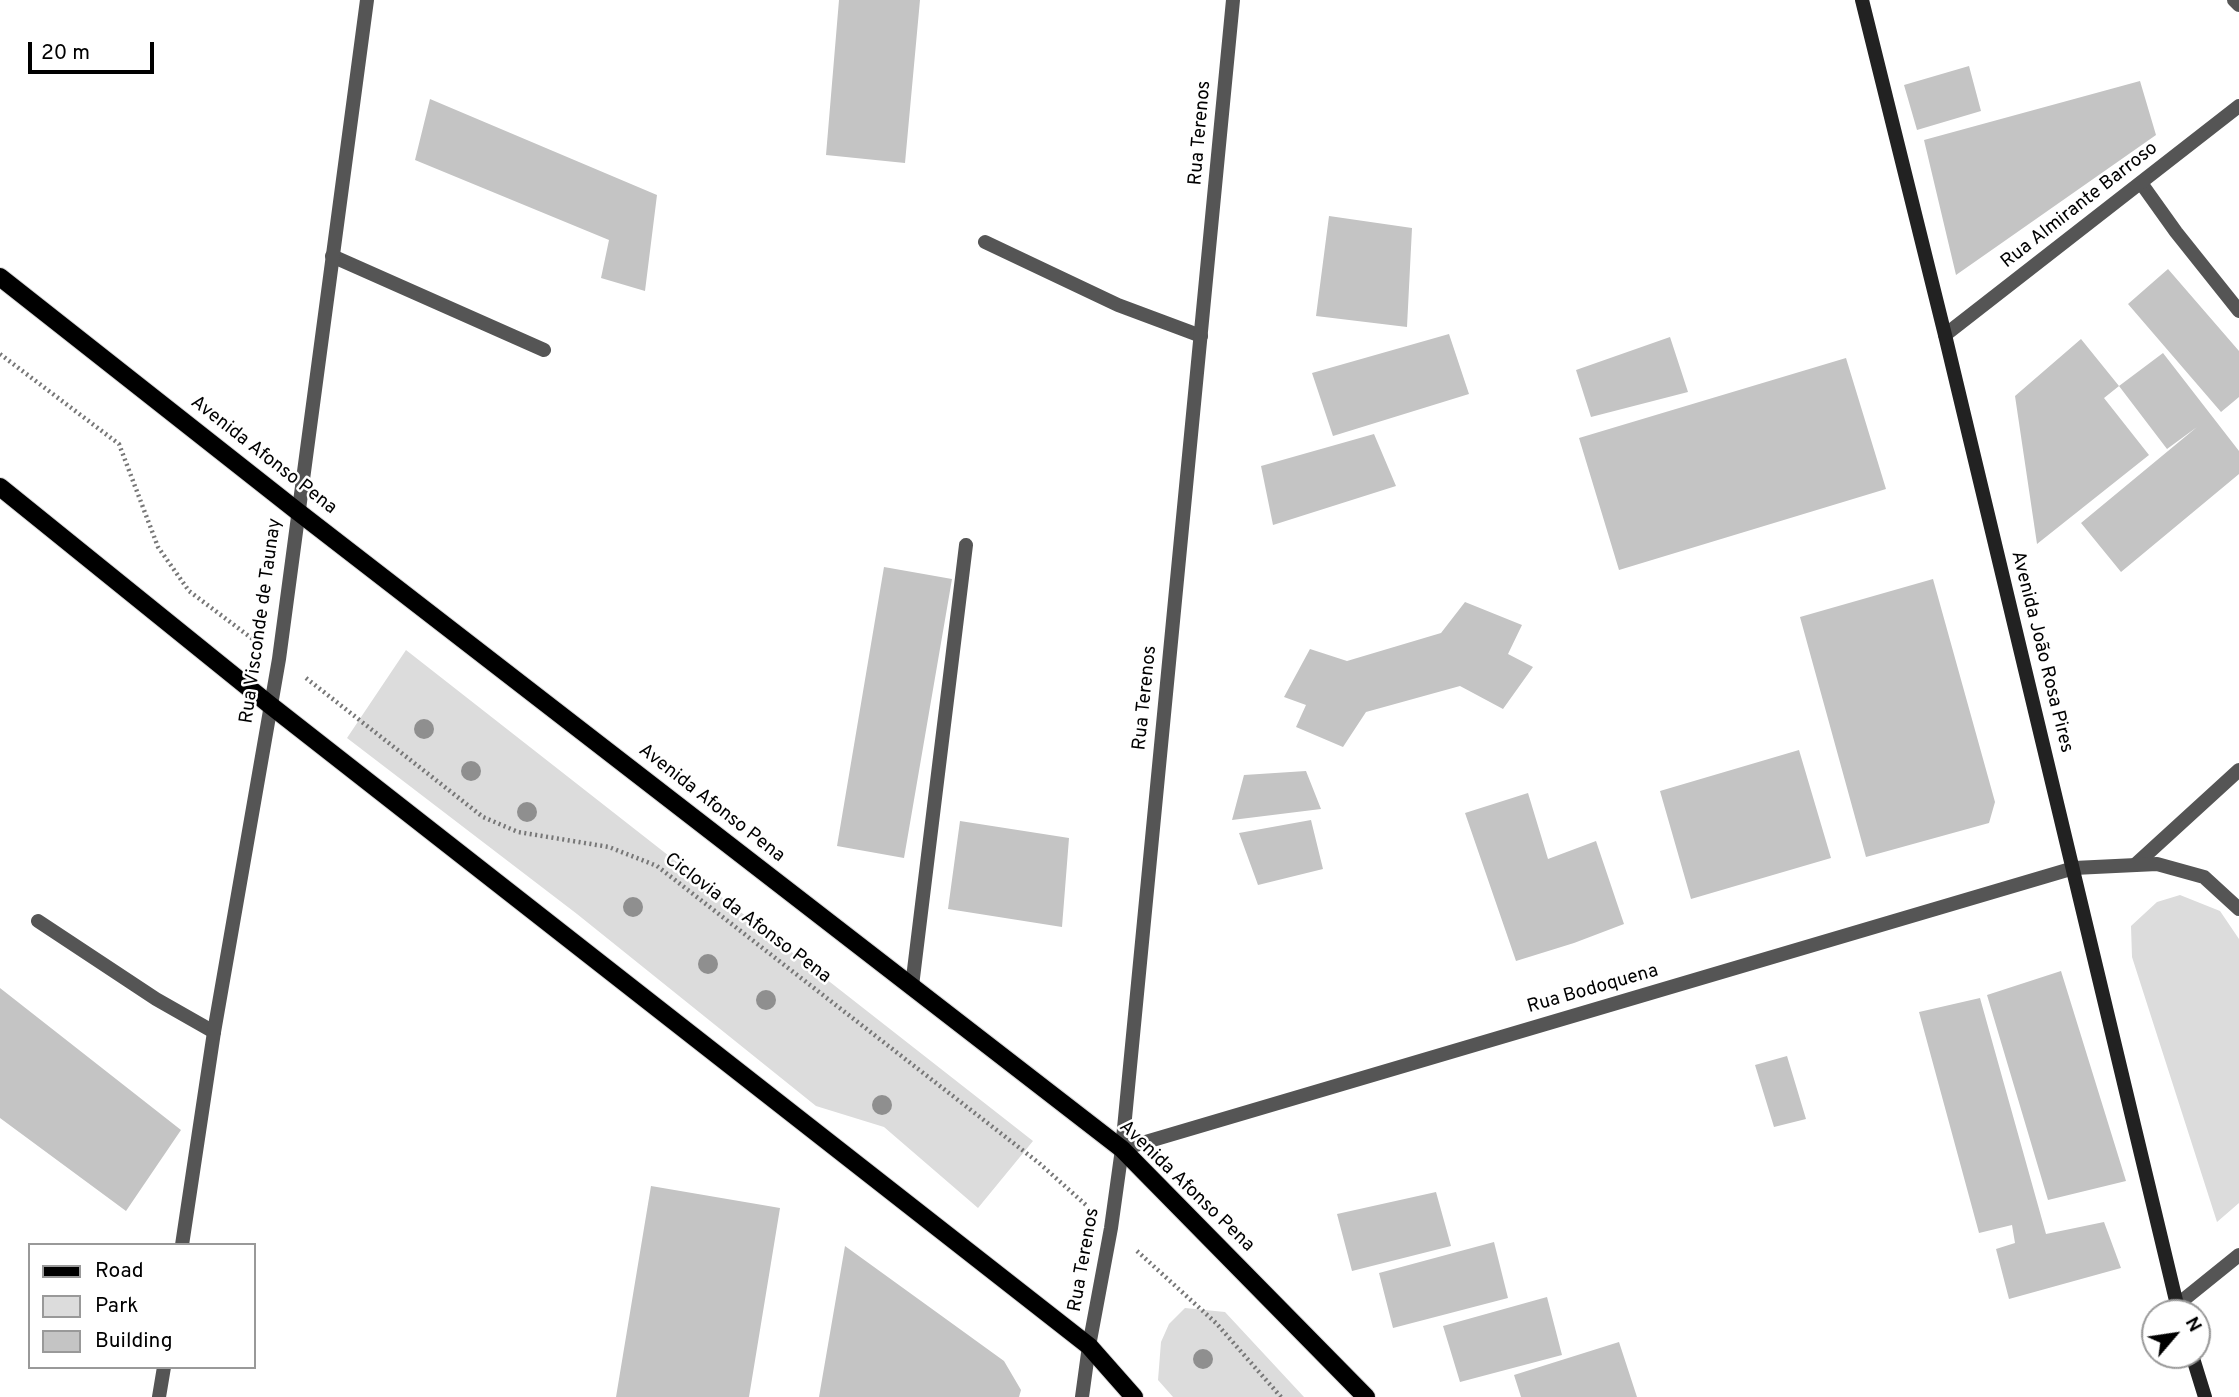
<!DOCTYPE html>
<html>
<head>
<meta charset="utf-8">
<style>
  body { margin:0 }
  #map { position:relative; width:2239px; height:1397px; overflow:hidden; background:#fff; font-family:Overpass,sans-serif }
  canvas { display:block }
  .legend { position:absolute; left:28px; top:1243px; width:228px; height:126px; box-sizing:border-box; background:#fff; border:2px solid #999; margin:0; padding:9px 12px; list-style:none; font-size:21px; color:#000 }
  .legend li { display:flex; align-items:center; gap:14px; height:35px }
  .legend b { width:35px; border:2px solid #999 }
  .north { position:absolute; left:2141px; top:1299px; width:70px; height:70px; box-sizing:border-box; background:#fff; border:2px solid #999; border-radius:50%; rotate:61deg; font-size:19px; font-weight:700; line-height:28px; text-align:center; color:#000 }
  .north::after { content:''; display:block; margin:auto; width:24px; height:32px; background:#000; clip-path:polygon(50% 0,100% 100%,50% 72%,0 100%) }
  .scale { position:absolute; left:28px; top:42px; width:126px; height:32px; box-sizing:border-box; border:4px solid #000; border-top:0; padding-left:9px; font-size:21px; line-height:24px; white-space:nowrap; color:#000; -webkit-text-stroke:5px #fff; paint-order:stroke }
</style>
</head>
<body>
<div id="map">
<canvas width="2239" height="1397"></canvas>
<ul class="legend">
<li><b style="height:9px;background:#000"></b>Road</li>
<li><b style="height:19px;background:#dcdcdc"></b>Park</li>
<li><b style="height:19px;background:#c4c4c4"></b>Building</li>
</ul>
<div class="north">N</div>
<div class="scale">20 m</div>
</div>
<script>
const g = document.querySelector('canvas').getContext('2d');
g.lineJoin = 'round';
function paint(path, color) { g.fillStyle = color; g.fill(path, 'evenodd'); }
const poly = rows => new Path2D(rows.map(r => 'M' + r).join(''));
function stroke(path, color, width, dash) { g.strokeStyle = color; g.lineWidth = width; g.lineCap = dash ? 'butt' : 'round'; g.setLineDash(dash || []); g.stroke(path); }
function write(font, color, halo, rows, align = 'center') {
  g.font = font + ' Overpass,sans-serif'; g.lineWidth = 5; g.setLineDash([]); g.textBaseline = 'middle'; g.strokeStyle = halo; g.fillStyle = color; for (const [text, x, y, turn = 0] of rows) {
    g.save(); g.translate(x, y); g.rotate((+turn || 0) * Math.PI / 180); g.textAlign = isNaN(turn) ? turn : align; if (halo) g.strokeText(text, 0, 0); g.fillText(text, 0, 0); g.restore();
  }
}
paint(poly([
  [406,650,1033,1141,978,1208,884,1127,816,1106,577,914,347,738],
  [2180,895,2220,911,2239,939,2239,1203,2217,1222,2132,957,2131,926,2157,902],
  [1185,1308,1225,1312,1304,1397,1173,1397,1158,1380,1161,1342,1169,1324]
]), '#dcdcdc');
paint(poly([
  [839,0,920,0,905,163,826,155],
  [1969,66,1981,111,1917,130,1904,85],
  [2140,81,2156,135,1956,275,1924,140],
  [430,99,657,195,645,291,601,278,609,240,415,160],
  [1329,216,1412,228,1407,327,1316,316],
  [2168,269,2239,351,2239,397,2221,412,2128,304],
  [1449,334,1469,394,1333,436,1312,373],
  [1670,337,1688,392,1591,417,1576,370],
  [2081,339,2119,386,2104,398,2149,455,2037,544,2015,396],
  [2163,353,2239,451,2239,474,2121,572,2081,523,2197,427,2167,449,2119,386],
  [1846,358,1886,489,1619,570,1579,438],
  [1374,434,1396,486,1273,525,1261,466],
  [884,567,952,579,904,858,837,846],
  [1933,579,1995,802,1989,823,1866,857,1800,617],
  [1465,602,1522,625,1508,654,1533,667,1503,709,1460,686,1366,712,1343,747,1296,727,1306,705,1284,697,1310,649,1347,661,1441,633],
  [1799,750,1831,858,1691,899,1660,791],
  [1306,771,1321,809,1232,820,1244,775],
  [1528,793,1548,859,1596,841,1624,924,1574,943,1516,961,1465,813],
  [1311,820,1323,869,1258,885,1239,833],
  [960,821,1069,838,1062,927,948,909],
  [2061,971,2126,1181,2048,1200,1987,995],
  [0,988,181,1130,126,1211,0,1118],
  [1980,998,2046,1234,2104,1222,2121,1268,2009,1299,1996,1249,2015,1243,2012,1225,1979,1233,1919,1012],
  [1787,1056,1806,1119,1774,1127,1755,1065],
  [651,1186,780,1208,749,1397,616,1397],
  [1436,1192,1451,1246,1352,1271,1337,1214],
  [1494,1242,1508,1298,1393,1328,1379,1273],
  [845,1246,1004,1361,1021,1390,1019,1397,819,1397],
  [1547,1297,1562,1355,1460,1382,1443,1326],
  [1619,1342,1637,1397,1521,1397,1514,1375]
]), '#c4c4c4');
const primary = poly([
  [0,277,297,511,1122,1149,1366,1397],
  [0,487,270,705,1089,1346,1134,1397]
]);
stroke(primary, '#dbdbdb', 20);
stroke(poly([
  [0,354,119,444,158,547,189,591,254,640],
  [306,678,483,817,518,832,609,847,657,866,1039,1163,1086,1205],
  [1137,1251,1216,1323,1281,1397]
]), '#777', 4.5, [2, 3.5]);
stroke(poly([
  [2234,0,2239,5],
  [2141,183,2176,232,2239,311],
  [985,242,1118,305,1201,336],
  [332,256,544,350],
  [2135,865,2239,770],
  [38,921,156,999,214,1032],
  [912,986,966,545]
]), '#555', 14);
stroke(poly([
  [1945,335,2239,106],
  [1122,1149,2074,868,2157,864,2204,877,2239,909],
  [182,1245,214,1032,279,659,367,0],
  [2177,1305,2239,1255],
  [159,1397,164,1367],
  [1082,1397,1089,1346,1111,1228,1122,1149,1233,0]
]), '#555', 14);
stroke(poly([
  [1862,0,1945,335,2179,1313],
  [2192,1355,2205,1397]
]), '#222', 14);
stroke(primary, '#000', 18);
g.fillStyle = '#8f8f8f';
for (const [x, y] of [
  [424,729],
  [471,771],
  [527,812],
  [633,907],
  [708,964],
  [766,1000],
  [882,1105],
  [1203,1359]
]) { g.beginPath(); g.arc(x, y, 10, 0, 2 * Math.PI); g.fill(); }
write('19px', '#000', '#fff', [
  ["Rua Terenos",1201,133,-85],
  ["Rua Almirante Barroso",2080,206,-38],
  ["Avenida Afonso Pena",263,456,38],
  ["Rua Visconde de Taunay",262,621,-82],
  ["Avenida João Rosa Pires",2041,652,76],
  ["Rua Terenos",1146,698,-84],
  ["Avenida Afonso Pena",711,804,38],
  ["Ciclovia da Afonso Pena",747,919,37],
  ["Rua Bodoquena",1593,990,-16],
  ["Avenida Afonso Pena",1186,1187,44],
  ["Rua Terenos",1085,1260,-80]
]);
</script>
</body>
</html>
